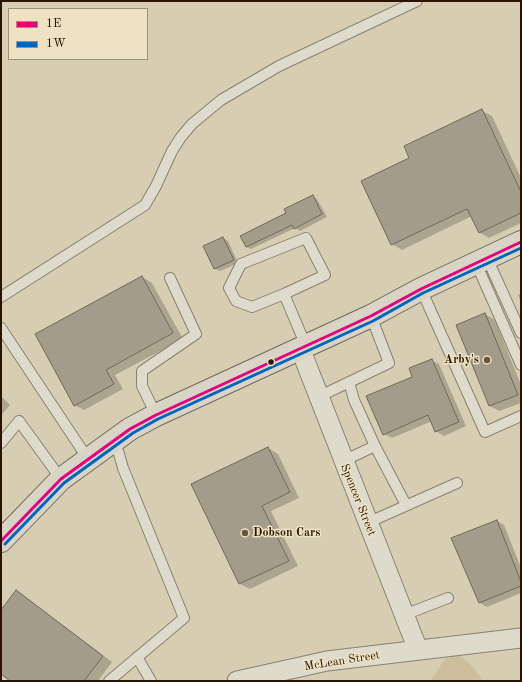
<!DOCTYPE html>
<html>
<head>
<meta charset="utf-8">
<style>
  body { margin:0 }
  #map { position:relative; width:522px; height:682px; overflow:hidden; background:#d6cdb3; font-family:"Old Standard TT",serif }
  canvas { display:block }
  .frame { position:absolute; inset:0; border:2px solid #2c1300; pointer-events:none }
  .legend { position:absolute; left:8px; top:8px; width:140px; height:52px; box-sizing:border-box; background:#ede3c4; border:1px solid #a09076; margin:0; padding:5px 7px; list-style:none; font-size:12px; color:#2c1300 }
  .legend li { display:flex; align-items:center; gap:8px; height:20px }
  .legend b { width:20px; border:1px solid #a09076 }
</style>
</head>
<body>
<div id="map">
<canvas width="522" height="682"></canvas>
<div class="frame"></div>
<ul class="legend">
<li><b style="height:5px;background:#e5007d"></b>1E</li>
<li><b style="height:5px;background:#0065bd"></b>1W</li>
</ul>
</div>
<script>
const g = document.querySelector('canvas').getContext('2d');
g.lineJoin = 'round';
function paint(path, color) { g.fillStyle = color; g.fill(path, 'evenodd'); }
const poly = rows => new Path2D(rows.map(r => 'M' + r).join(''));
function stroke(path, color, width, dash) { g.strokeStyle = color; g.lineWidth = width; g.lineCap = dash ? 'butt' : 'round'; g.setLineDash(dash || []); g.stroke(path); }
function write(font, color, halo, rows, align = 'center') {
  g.font = font + ' "Old Standard TT",serif'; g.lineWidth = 3; g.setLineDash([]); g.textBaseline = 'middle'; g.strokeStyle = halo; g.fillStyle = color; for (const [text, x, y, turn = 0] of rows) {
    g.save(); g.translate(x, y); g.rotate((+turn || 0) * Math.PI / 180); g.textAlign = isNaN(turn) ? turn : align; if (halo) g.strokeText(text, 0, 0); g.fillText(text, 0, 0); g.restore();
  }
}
paint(poly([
  [458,654,471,665,482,679,476,681,430,681,445,659]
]), '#cdbf9c');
paint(poly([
  [482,111,492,116,521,178,521,223,489,238,479,232,472,216,402,250,392,244,411,158],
  [312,196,317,199,327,217,300,231,295,228,251,249,246,247],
  [223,238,228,241,238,263,220,271,215,269],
  [142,277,152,283,183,339,115,375,123,389,84,410,74,405],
  [521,294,521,303,518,295],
  [485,314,495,320,521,385,521,403,499,411,490,406,457,326],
  [431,360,439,364,466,426,444,436,436,431,432,421,392,438,384,434,414,378],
  [1,396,10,405,1,415],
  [268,448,278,454,299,498,271,511,298,566,250,589,240,584,192,484],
  [497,521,504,525,521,568,521,593,487,607,480,603,452,538],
  [17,591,112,662,98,681,12,681,1,673,1,612]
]), '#0003');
const building = poly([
  [482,109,521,192,521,213,479,233,467,209,391,245,361,181,409,158,404,146,482,109],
  [313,195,322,214,294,229,292,225,246,247,240,236,286,213,284,209,313,195],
  [223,237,234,260,214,269,203,246,223,237],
  [142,276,173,333,106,370,114,384,74,406,35,334,142,276],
  [485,313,518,395,489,406,456,325,485,313],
  [432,359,459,422,435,432,428,415,383,435,366,396,412,377,409,368,432,359],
  [268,447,290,492,262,506,289,561,239,584,191,484,268,447],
  [497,520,521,582,521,586,479,603,451,538,497,520],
  [16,590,103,656,84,681,10,681,1,674,1,610,16,590]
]);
paint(building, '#a39c8a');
stroke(building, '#716858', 1);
const lane = poly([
  [487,258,521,333],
  [476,263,521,365],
  [421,289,485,432,521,416],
  [284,294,252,307,236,301,229,288,241,264,306,238,325,275,284,294,306,346],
  [1,297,145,205,156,186,172,151,181,137,192,124,221,100,279,66,417,1],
  [1,328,88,459],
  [349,382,354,400,375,446],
  [318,397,389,363,371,316],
  [156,415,142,386,142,371,196,334,170,278],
  [1,443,19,421,61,479],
  [343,461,375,446,406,505],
  [367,523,457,483],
  [404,615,448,598],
  [137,657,151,681],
  [109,681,184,618,123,468,115,440]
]);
const street = poly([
  [300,348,418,650],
  [237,681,327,661,521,638]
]);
const primary = poly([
  [1,541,61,479,130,429,156,415,371,316,421,289,521,242]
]);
stroke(lane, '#898170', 12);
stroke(street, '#898170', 21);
stroke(primary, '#716858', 24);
stroke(lane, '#dedacc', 10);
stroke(street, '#dedacc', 19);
stroke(primary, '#d9d4c5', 22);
stroke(poly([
  [1,541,61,479,130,429,156,415,371,316,421,289,521,242]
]), '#e5007d', 3);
stroke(poly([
  [5,544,64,483,133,433,158,419,373,321,423,293,521,248]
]), '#0065bd', 3);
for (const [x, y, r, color] of [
  [487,360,4,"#68543f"],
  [271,362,3.5,"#2c1300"],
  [245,533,4,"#68543f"]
]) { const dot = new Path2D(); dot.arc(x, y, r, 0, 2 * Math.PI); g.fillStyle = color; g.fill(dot); stroke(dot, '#ede3c4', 1.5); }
write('bold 12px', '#2c1300', '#ede3c4', [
  ["Arby's",479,360],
  ["Dobson Cars",253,533,"left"]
], 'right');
write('12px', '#2c1300', '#ede3c4', [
  ["Spencer Street",358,500,68],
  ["McLean Street",342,661,-9]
]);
</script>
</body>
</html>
